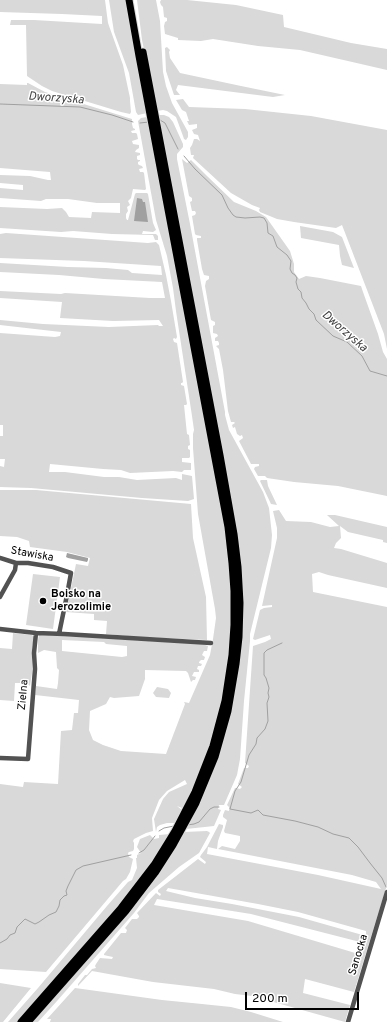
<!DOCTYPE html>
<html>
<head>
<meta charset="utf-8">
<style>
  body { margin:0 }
  #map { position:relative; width:387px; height:1022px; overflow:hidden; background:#fff; font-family:Overpass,sans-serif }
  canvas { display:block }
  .scale { position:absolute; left:245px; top:992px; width:114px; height:18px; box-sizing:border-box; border:2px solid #000; border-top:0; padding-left:5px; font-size:12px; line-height:14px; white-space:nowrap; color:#000; -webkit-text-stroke:3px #fff; paint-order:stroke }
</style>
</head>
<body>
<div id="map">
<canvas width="387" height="1022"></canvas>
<div class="scale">200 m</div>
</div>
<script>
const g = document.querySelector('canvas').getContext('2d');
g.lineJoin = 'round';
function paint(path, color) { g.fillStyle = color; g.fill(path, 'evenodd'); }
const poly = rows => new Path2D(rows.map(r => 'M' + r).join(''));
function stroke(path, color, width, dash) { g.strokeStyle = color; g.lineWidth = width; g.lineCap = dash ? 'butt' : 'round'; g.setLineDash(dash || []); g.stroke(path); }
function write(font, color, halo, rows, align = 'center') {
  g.font = font + ' Overpass,sans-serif'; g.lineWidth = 3; g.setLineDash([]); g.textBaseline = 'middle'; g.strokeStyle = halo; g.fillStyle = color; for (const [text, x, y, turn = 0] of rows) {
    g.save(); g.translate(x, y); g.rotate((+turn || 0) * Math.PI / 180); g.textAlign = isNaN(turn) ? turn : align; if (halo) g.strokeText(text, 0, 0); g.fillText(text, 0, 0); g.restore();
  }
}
paint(poly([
  [0,0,105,0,108,23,123,65,130,98,130,101,131,112,130,114,121,112,52,91,42,86,27,76,26,25,10,25,11,20,34,20,102,24,102,16,62,14,0,12],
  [109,0,127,0,147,113,138,115,136,112,129,73,114,32],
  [137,0,156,0,160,21,163,72,166,86,172,103,188,132,188,137,186,140,184,139,183,136,176,117,167,111,163,110,157,111,142,40],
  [161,0,187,0,236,5,283,15,284,27,351,43,387,49,387,70,300,50,258,46,213,39,201,41,178,40,178,38,165,34,164,26,165,22,167,21,167,18,164,17,163,7,161,5,160,2],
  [167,47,170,50,169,52,170,58,180,73,241,86,285,95,273,97,178,85,176,90,180,95,174,95,166,71,165,48],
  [27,83,28,83,45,92,132,119,132,124,133,128,135,129,135,130,131,131,132,133,136,133,137,134,138,139,132,141,133,144,139,145,139,148,136,150,135,152,140,153,140,155,137,156,137,159,138,160,140,160,140,161,138,162,138,164,139,165,142,166,143,168,139,169,140,172,143,172,144,173,146,189,145,190,133,189,131,198,128,201,130,205,127,207,128,211,126,214,126,218,127,220,128,220,135,194,136,193,147,193,148,194,153,223,156,230,153,232,143,231,142,234,156,234,158,236,158,240,155,240,153,235,112,234,73,231,61,232,0,228,0,207,47,209,62,208,66,212,69,217,91,218,92,212,120,213,120,203,97,203,68,199,46,199,41,201,0,198,0,188,23,190,23,185,0,183,0,175,30,176,48,180,51,180,50,172,0,168,0,84,27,85],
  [183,99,189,107,245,109,311,116,387,130,387,349,384,334,342,225,336,228,294,222,277,219,260,212,259,210,260,208,252,205,231,193,193,158,194,155,191,155,190,148,192,145,194,139,197,139,200,141,198,135,194,134,192,130,197,128,197,124,189,125,187,121,189,121,186,112,182,110,176,100],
  [158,115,164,115,169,117,173,122,183,144,183,147,177,154,177,159,190,224,225,412,225,415,229,430,263,492,269,508,272,535,271,548,250,634,250,641,244,701,240,759,237,775,224,805,219,805,218,809,221,810,214,826,186,829,206,789,243,615],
  [147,117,225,523,230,564,232,599,231,633,227,675,219,714,209,747,191,796,182,808,177,806,182,810,175,823,167,823,160,825,157,827,156,832,154,819,163,799,169,792,187,784,185,780,167,791,159,800,152,818,153,831,146,833,134,839,133,841,134,843,134,849,133,851,129,852,128,853,129,857,133,859,130,872,126,879,123,881,46,972,0,969,0,784,23,787,24,782,58,784,61,731,72,730,74,713,78,713,79,700,35,695,36,686,57,689,58,683,59,670,57,668,56,652,44,650,38,653,38,640,39,635,88,637,130,640,202,644,208,646,207,651,204,651,202,655,205,657,204,660,201,660,199,662,199,663,202,664,201,666,198,666,197,669,199,670,199,672,194,672,192,676,196,677,195,680,193,680,191,682,188,673,186,671,145,670,145,679,139,696,114,698,110,697,106,704,90,711,89,730,93,740,103,745,121,751,166,754,185,704,184,702,189,703,210,655,213,639,216,618,215,609,198,514,193,448,193,434,194,430,192,416,176,311,173,288,167,256,156,220,138,121,141,118],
  [62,640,104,642,106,644,127,646,127,656,122,657,62,651],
  [182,159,187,163,191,160,207,176,234,202,256,211,266,217,290,251,294,264,294,272,299,279,306,276,320,278,361,286,363,292,378,334,383,352,387,359,387,496,338,486,294,482,267,478,265,476,258,476,254,469,255,467,259,466,259,464,251,464,239,441,243,438,242,435,240,436,237,434,235,427,233,428,232,425,235,423,234,422,231,422,228,411,223,370,219,349,216,346,219,345,219,343,218,341,215,341,215,338,218,336,217,334,213,333,213,326,215,325,215,322,211,320,205,286,206,281,209,279,209,276,204,275,202,269,197,240,197,238,201,238,201,236,196,235,195,234,192,216,195,215,196,213,195,211,192,211,190,202,192,201,192,198,189,196],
  [300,226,333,232,342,237,354,268,342,265,340,256,339,245,301,238],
  [6,233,148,243,156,242,159,245,166,275,171,301,177,337,176,339,174,338,173,339,174,342,177,343,183,382,182,383,181,383,181,385,184,386,187,404,186,405,184,405,187,434,189,435,190,445,188,446,188,449,190,450,190,457,189,458,182,458,182,462,191,463,191,470,184,470,182,472,173,471,130,473,121,470,103,469,50,464,49,472,65,472,104,477,119,477,137,480,176,478,182,480,182,474,192,476,194,499,188,501,142,498,31,488,0,487,0,466,4,467,5,459,0,459,0,436,3,436,3,425,0,425,0,333,55,337,60,336,61,332,0,325,0,320,43,324,109,327,158,325,159,326,163,326,159,320,113,321,60,318,62,302,0,298,0,291,61,294,65,293,150,298,165,298,162,282,104,279,59,275,0,272,0,263,68,267,106,268,128,270,132,273,162,275,161,266,84,261,0,258,0,234],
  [261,480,267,480,268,486,277,505,271,504,260,481],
  [0,490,36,490,191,504,193,538,206,597,207,640,138,637,106,634,107,621,94,620,94,614,66,612,76,564,88,566,90,558,67,552,30,547,29,541,17,537,0,536],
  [279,510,286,521,311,522,330,527,339,526,327,515,335,515,387,527,387,543,383,542,383,540,348,532,340,526,341,538,336,543,334,548,341,549,387,563,387,588,328,575,319,572,312,574,313,592,387,607,387,885,354,992,305,979,303,993,350,1005,345,1022,252,996,235,994,214,989,153,982,92,971,78,986,78,984,85,975,87,975,92,969,96,968,95,966,96,964,100,958,112,959,113,957,108,956,104,955,104,954,121,933,126,933,127,930,125,928,132,919,137,919,139,917,139,916,137,913,156,893,160,896,161,894,158,892,158,890,198,859,205,864,206,862,200,857,201,855,207,847,219,824,223,825,223,827,218,841,217,849,208,847,207,854,318,875,381,889,376,882,352,875,218,849,222,846,235,849,240,841,240,836,225,833,224,831,227,820,223,817,223,815,225,810,229,811,229,807,227,805,235,788,236,788,240,789,242,787,238,784,244,768,248,768,249,766,245,763,253,646,265,642,271,639,270,635,255,640,253,639,260,610,264,608,272,607,272,605,262,606,277,538,277,528,273,511],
  [168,888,258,904,298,912,366,931,366,936,299,917,232,904,195,898,166,891],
  [157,899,251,914,364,943,362,955,248,921,154,905],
  [33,574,60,577,53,629,26,625],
  [13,633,32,635,34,637,32,649,32,673,30,686,27,683,15,683,14,701,0,700,0,648,12,649],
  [157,687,168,689,171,693,169,698,156,697,153,693],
  [207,831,209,832,210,833,199,853,179,867,149,893,134,913,57,1001,38,1022,31,1022,168,859,184,832],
  [170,834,153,861,121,904,18,1022,8,1022,38,988,107,906,128,882,132,880,137,868,136,858,137,858,137,855,141,853,137,847,140,839,150,835,154,839,159,838,159,835],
  [0,983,31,988,3,1022,0,1022],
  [75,988,162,1000,202,1004,231,1007,251,1012,283,1022,50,1022,51,1019,47,1019]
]), '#d9d9d9');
paint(poly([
  [137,198,142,199,143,202,145,202,148,222,134,221],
  [67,553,88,558,88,560,87,562,68,558,66,557]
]), '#a0a0a0');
stroke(poly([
  [0,104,80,107,112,115,133,122],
  [160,120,165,123,178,149],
  [140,123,149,122],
  [184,156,195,169,222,195,228,208,233,215,236,217,245,218,260,217,264,218,267,223,268,233,273,236,277,247,287,255,291,261,290,269,292,273,295,275,297,278,296,282,298,289,301,292,302,298,306,303,309,309,314,314,316,320,333,336,347,342,362,356,370,371,387,376],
  [282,643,267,650,264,653,264,675,266,678,269,688,268,693,269,697,267,703,268,721,265,729,257,738,256,744,249,755,241,782,235,791,230,809,251,813,258,810,263,815,295,821,318,827,333,834,349,838,358,847,370,863,382,878,386,887],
  [187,825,194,824,199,822,210,809,214,807,219,807],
  [159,831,164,828,174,826],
  [139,853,144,850,155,836],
  [0,943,7,939,10,935,15,933,17,927,25,919,35,924,39,922,49,915,56,912,59,906,60,900,64,896,67,895,66,891,68,886,76,870,83,866,131,855]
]), '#a0a0a0', 1);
const primary = poly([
  [21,1022,121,908,154,865,175,831,195,792,213,746,225,701,232,655,234,625,234,591,232,563,228,527,139,56,129,0],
  [28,1022,126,911,155,873,173,845,196,803,215,757,228,711,236,664,239,637,240,603,238,567,234,534,220,455,143,52]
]);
stroke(primary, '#dbdbdb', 9);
stroke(poly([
  [0,558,16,563,28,563,53,567,71,573,67,595,59,634],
  [0,597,15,570,16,563],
  [0,629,36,633,64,634,211,643],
  [0,758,28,759,35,669,34,653,36,633],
  [348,1022,387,892]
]), '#525252', 4.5);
stroke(primary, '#000', 7);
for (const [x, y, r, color] of [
  [43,601,4,"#000"]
]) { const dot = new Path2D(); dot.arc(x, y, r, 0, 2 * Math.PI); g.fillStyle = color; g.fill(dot); stroke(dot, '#fff', 1.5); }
write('11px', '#000', '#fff', [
  ["Stawiska",32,555,10],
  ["Zielna",24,695,-85],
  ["Sanocka",359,955,-73]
]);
write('bold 11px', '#000', '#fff', [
  ["Boisko na",51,595],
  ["Jerozolimie",51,608]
], 'left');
write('italic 12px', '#414141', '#fff', [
  ["Dworzyska",56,99,4],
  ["Dworzyska",344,332,41]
]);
</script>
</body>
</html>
